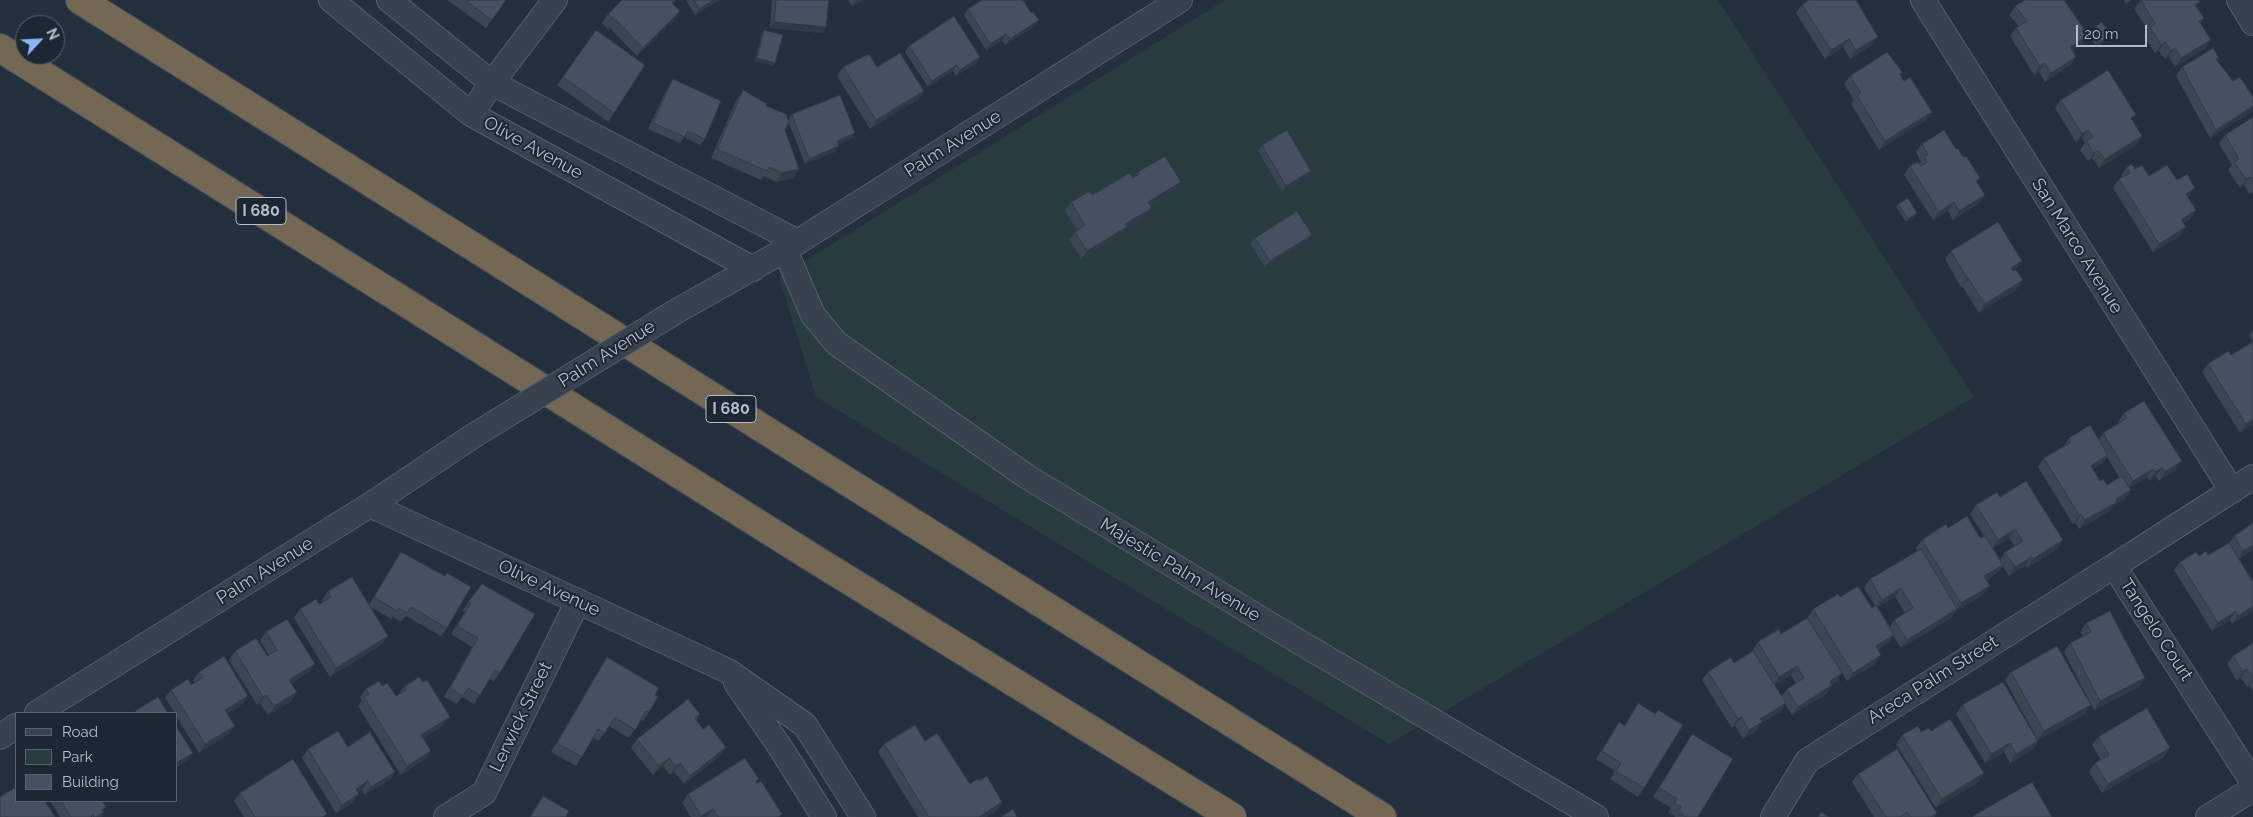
<!DOCTYPE html>
<html>
<head>
<meta charset="utf-8">
<style>
  body { margin:0 }
  #map { position:relative; width:2253px; height:817px; overflow:hidden; background:#242f3e; font-family:Raleway,sans-serif }
  canvas { display:block }
  .legend { position:absolute; left:15px; top:712px; width:162px; height:90px; box-sizing:border-box; background:#1d2633; border:1px solid #59626f; margin:0; padding:6px 9px; list-style:none; font-size:15px; color:#b4bcc9 }
  .legend li { display:flex; align-items:center; gap:10px; height:25px }
  .legend b { width:25px; border:1px solid #59626f }
  .north { position:absolute; left:15px; top:15px; width:50px; height:50px; box-sizing:border-box; background:#1d2633; border:1px solid #59626f; border-radius:50%; rotate:65deg; font-size:14px; font-weight:700; line-height:20px; text-align:center; color:#b4bcc9 }
  .north::after { content:''; display:block; margin:auto; width:18px; height:22px; background:#8ab4f8; clip-path:polygon(50% 0,100% 100%,50% 72%,0 100%) }
  .scale { position:absolute; left:2076px; top:25px; width:71px; height:22px; box-sizing:border-box; border:2px solid #b4bcc9; border-top:0; padding-left:6px; font-size:15px; line-height:18px; white-space:nowrap; color:#b4bcc9; -webkit-text-stroke:4px #1d2633; paint-order:stroke }
</style>
</head>
<body>
<div id="map">
<canvas width="2253" height="817"></canvas>
<ul class="legend">
<li><b style="height:6px;background:#38414e"></b>Road</li>
<li><b style="height:14px;background:#263c3f"></b>Park</li>
<li><b style="height:14px;background:#455162"></b>Building</li>
</ul>
<div class="north">N</div>
<div class="scale">20 m</div>
</div>
<script>
const g = document.querySelector('canvas').getContext('2d');
g.lineJoin = 'round';
function paint(path, color) { g.fillStyle = color; g.fill(path, 'evenodd'); }
const poly = rows => new Path2D(rows.map(r => 'M' + r).join(''));
function stroke(path, color, width, dash) { g.strokeStyle = color; g.lineWidth = width; g.lineCap = dash ? 'butt' : 'round'; g.setLineDash(dash || []); g.stroke(path); }
function write(font, color, halo, rows, align = 'center') {
  g.font = font + ' Raleway,sans-serif'; g.lineWidth = 4; g.setLineDash([]); g.textBaseline = 'middle'; g.strokeStyle = halo; g.fillStyle = color; for (const [text, x, y, turn = 0] of rows) {
    g.save(); g.translate(x, y); g.rotate((+turn || 0) * Math.PI / 180); g.textAlign = isNaN(turn) ? turn : align; if (halo) g.strokeText(text, 0, 0); g.fillText(text, 0, 0); g.restore();
  }
}
paint(poly([
  [1225,0,1718,0,1974,397,1389,744,816,397,779,277]
]), '#263c3f');
const street = poly([
  [331,0,471,114,753,269],
  [389,0,492,83,798,242],
  [1923,0,2232,491],
  [2239,0,2253,23],
  [471,114,492,83,555,0],
  [785,250,813,315,836,343,1026,476,1281,631,1596,817],
  [675,312,785,250,1180,0],
  [2253,477,2114,566,2253,783],
  [370,505,728,671,805,725,863,817],
  [736,683,782,750,824,817],
  [37,713,370,505,473,436],
  [0,737,16,726],
  [446,817,484,793,578,601],
  [1773,817,1807,761,2114,566],
  [2208,817,2253,789]
]);
const highway = poly([
  [80,0,1382,817],
  [0,48,808,555,1232,817]
]);
stroke(street, '#565f6c', 26);
stroke(highway, '#434c59', 30);
stroke(street, '#38414e', 24);
stroke(highway, '#746855', 28);
const streetBridge = poly([
  [473,436,675,312]
]);
stroke(streetBridge, '#565f6c', 26, []);
stroke(streetBridge, '#38414e', 24);
paint(poly([
  [447,0,506,0,486,28],
  [622,0,676,0,673,4,674,20,637,56,610,28,609,30,602,23,608,14],
  [686,0,719,0,695,15],
  [772,0,829,0,826,27,822,33,770,28],
  [848,0,863,0,852,6],
  [1808,0,1856,0,1878,37,1872,45,1850,59,1843,47,1825,59,1796,13,1802,5],
  [2124,0,2132,0,2126,4],
  [2141,0,2197,7,2204,18,2200,23,2205,49,2175,67,2169,57,2165,59,2159,51,2155,53,2144,36,2148,30,2134,9],
  [2015,6,2085,35,2087,37,2081,45,2073,50,2076,57,2070,65,2045,82,2039,72,2034,75,2010,36,2016,28,2019,26,2009,15],
  [968,9,1031,13,1039,20,1035,26,1005,45,1002,40,986,50,964,15],
  [2096,26,2111,36,2109,39,2096,46,2092,39,2094,36,2097,34,2094,29],
  [596,30,614,113,608,122,557,85],
  [764,30,773,66,755,61,762,33],
  [909,46,980,57,976,63,956,76,953,71,928,87,905,52],
  [2219,58,2217,60,2251,112,2210,138,2176,76,2182,67],
  [843,67,877,67,924,91,918,99,870,129,837,76],
  [1850,76,1901,76,1926,120,1879,150,1851,104,1854,100,1844,84],
  [673,79,705,139,700,145,684,137,680,143,648,129,669,85],
  [743,90,788,120,792,114,855,133,851,139,838,144,835,152,805,164,789,123,785,130,799,169,793,178,776,182,764,176,761,180,711,158,737,99],
  [2061,100,2132,120,2136,145,2099,168,2092,158,2088,161,2080,150,2085,143,2082,138,2076,142,2055,108],
  [2253,117,2253,192,2249,194,2244,185,2240,188,2228,170,2232,165,2219,144,2225,135],
  [1922,144,1956,149,1963,157,1980,178,1977,182,1985,195,1979,203,1953,220,1948,211,1933,220,1904,175,1910,166,1919,164,1921,162,1916,152],
  [1262,145,1311,171,1307,177,1282,191,1258,151],
  [2127,167,2135,169,2149,176,2177,180,2189,197,2188,197,2190,219,2183,223,2180,236,2153,252,2113,188,2119,179,2122,178,2121,176],
  [1138,172,1175,191,1150,206,1152,208,1146,217,1125,229,1121,235,1081,259,1069,240,1075,232,1077,230,1065,211,1071,202,1092,195,1133,178],
  [1898,204,1915,216,1906,222,1896,207],
  [1255,238,1308,240,1265,267,1250,244],
  [1951,251,2016,269,2017,289,1979,313,1962,286,1961,287,1945,259],
  [2253,330,2253,424,2240,433,2202,372,2208,364,2231,355,2253,342,2249,335],
  [2124,413,2176,470,2159,481,2156,476,2149,481,2147,477,2129,488,2125,499,2115,505,2111,510,2079,529,2075,523,2073,524,2038,467,2044,458,2063,447,2069,438,2099,439,2103,433,2119,423,2118,422],
  [2107,457,2119,477,2107,485,2100,481,2093,469,2102,463],
  [2000,497,2057,549,2027,568,2026,565,2009,576,2003,566,1997,573,1987,580,1984,594,1955,612,1951,618,1901,648,1893,636,1888,643,1878,650,1875,664,1847,681,1842,673,1836,682,1832,684,1826,694,1792,715,1785,704,1780,712,1761,723,1756,731,1743,739,1735,726,1732,728,1702,680,1708,672,1734,663,1752,651,1758,642,1781,634,1807,618,1813,609,1840,597,1872,608,1875,606,1864,588,1870,579,1917,551,1916,548,1922,540,1948,528,1980,538,1984,536,1970,514,1976,505],
  [2009,538,2015,546,2005,552,2000,560,1993,548],
  [1895,597,1905,613,1894,620,1890,627,1878,607],
  [1791,675,1796,683,1787,689,1782,696,1774,685],
  [2253,523,2253,551,2252,550,2239,559,2252,579,2253,578,2253,611,2232,624,2230,620,2212,631,2174,570,2180,562,2199,556,2208,555,2229,544,2234,536],
  [401,552,447,628,441,636,406,616,401,622,393,617,391,619,371,607,388,636,382,644,330,677,294,618,300,609,319,604,323,602,322,600,328,591,369,605,395,561],
  [482,584,500,673,494,681,489,679,474,704,462,697,457,704,444,697,472,647,451,634,465,612,462,611],
  [2086,623,2139,687,2094,710,2064,652,2070,643,2083,637,2080,632],
  [266,632,315,664,309,672,291,684,297,692,291,701,268,715,260,703,257,705,229,660,235,651,267,656,269,655,260,641],
  [2253,643,2253,691,2249,686,2247,687,2241,678,2237,681,2227,664,2233,656],
  [607,657,655,695,649,712,643,721,641,720,629,738,609,726,599,741,593,738,576,766,551,752,601,666],
  [199,672,248,696,242,704,228,713,229,734,199,753,176,716,176,713,175,713,165,698,171,690,191,685,195,682,193,680],
  [2011,672,2085,714,2038,740,2005,680],
  [382,686,396,696,398,695,404,687,444,725,423,738,431,751,425,759,401,775,358,706,362,701,360,697,366,689],
  [1638,703,1644,788,1638,797,1610,779,1615,771,1596,759,1619,722,1624,726],
  [1962,705,2038,741,2032,750,2010,763,2004,752,1985,763,1956,714],
  [700,714,696,720,720,756,684,784,674,772,670,775,663,766,653,775,631,748,637,739],
  [1931,731,1984,773,1978,782,1936,808,1896,744,1902,735],
  [1692,734,1698,817,1674,817,1675,816,1668,812,1671,808,1653,797],
  [2098,737,2164,757,2102,793,2089,772,2095,763,2101,760,2092,745],
  [925,741,970,784,979,781,1002,802,996,811,986,817,918,817,878,752,884,744],
  [348,747,395,772,389,780,365,795,362,790,358,792,353,803,336,813,302,758,308,749],
  [1858,774,1937,813,1934,817,1874,817,1852,782],
  [756,783,780,817,691,817,682,803,688,794],
  [240,793,325,817,244,817,234,801],
  [50,801,106,801,103,803,106,807,103,811,104,812,101,817,60,817]
]), '#3b4654');
paint(poly([
  [714,0,719,0,695,15,699,9],
  [857,0,863,0,852,6],
  [680,11,674,20,637,56,643,48],
  [1039,20,1035,26,1005,45,1010,39],
  [774,22,826,27,822,33,770,28],
  [2087,33,2082,40,2087,37,2081,45,2064,55,2070,47],
  [1006,34,1002,40,986,50,990,44],
  [2111,36,2109,39,2096,46,2098,43],
  [1878,37,1872,45,1850,59,1856,50],
  [1849,39,1843,47,1825,59,1831,50],
  [2211,40,2205,49,2175,67,2181,58],
  [2165,42,2159,51,2155,53,2161,45],
  [2175,48,2169,57,2165,59,2171,51],
  [980,57,976,63,956,76,960,70],
  [2076,57,2070,65,2045,82,2051,73],
  [757,58,775,63,773,66,755,61],
  [2045,63,2039,72,2034,75,2040,66],
  [957,65,953,71,928,87,932,81],
  [924,91,918,99,870,129,876,120],
  [2253,106,2253,110,2251,112,2210,138,2216,130],
  [1932,112,1926,120,1879,150,1885,141],
  [2088,130,2082,138,2076,142,2082,134],
  [855,133,851,139,833,147,837,141],
  [2142,136,2136,145,2099,168,2105,159],
  [839,146,835,152,805,164,809,159],
  [2098,150,2092,158,2088,161,2094,153],
  [799,169,793,178,776,182,782,173],
  [1311,171,1307,177,1282,191,1286,186],
  [2250,177,2244,185,2240,188,2246,179],
  [1181,182,1175,191,1142,211,1148,202],
  [2195,188,2189,197,2180,203,2186,194],
  [1985,195,1979,203,1953,220,1959,211],
  [1954,202,1948,211,1933,220,1939,212],
  [1152,208,1146,217,1125,229,1121,235,1081,259,1087,251,1125,224],
  [2196,210,2190,219,2175,228,2181,220],
  [1917,213,1915,216,1906,222,1908,219],
  [2186,227,2180,236,2153,252,2159,244],
  [1312,235,1308,240,1265,267,1270,261],
  [2022,261,2016,269,2005,276,2011,268],
  [1967,278,1968,278,1962,286,1961,287],
  [2023,280,2017,289,1979,313,1985,304],
  [2253,420,2253,424,2240,433,2246,424],
  [2108,455,2102,463,2085,474,2091,466],
  [2182,461,2176,470,2159,481,2165,472],
  [2162,468,2156,476,2149,481,2155,472],
  [2153,469,2147,477,2127,489,2133,481],
  [2131,490,2125,499,2115,505,2111,510,2079,529,2085,520],
  [2081,514,2075,523,2073,524,2079,515],
  [2015,529,2009,538,1992,548,1998,540],
  [2063,540,2057,549,2027,568,2033,559],
  [2253,545,2252,550,2237,560,2243,551],
  [2032,557,2026,565,2009,576,2015,567],
  [2003,565,1997,573,1978,585,1984,576],
  [1990,586,1984,594,1955,612,1961,603],
  [1901,588,1895,597,1876,608,1882,600],
  [2253,606,2253,611,2232,624,2238,616],
  [1957,609,1951,618,1901,648,1907,640],
  [2236,611,2230,620,2212,631,2218,623],
  [1894,635,1888,643,1870,655,1876,646],
  [388,636,382,644,330,677,336,668],
  [1881,655,1875,664,1847,681,1853,673],
  [315,664,309,672,283,689,289,680],
  [1797,666,1791,675,1773,686,1779,677],
  [2247,669,2241,678,2237,681,2243,672],
  [1842,673,1836,682,1824,689,1830,681],
  [2145,678,2139,687,2094,710,2100,701],
  [2253,678,2253,680,2249,686,2247,687],
  [1832,685,1826,694,1792,715,1798,707],
  [297,692,291,701,268,715,274,706],
  [266,695,260,703,257,705,263,697],
  [248,696,242,704,219,718,225,710],
  [1786,703,1780,712,1761,723,1756,731,1743,739,1749,730,1760,719],
  [2091,705,2085,714,2038,740,2044,731],
  [450,717,444,725,415,744,421,735],
  [1741,717,1735,726,1732,728,1738,719],
  [235,726,229,734,199,753,205,744],
  [2038,741,2032,750,2010,763,2016,754],
  [2010,743,2004,752,1985,763,1991,754],
  [726,747,720,756,684,784,690,776],
  [2170,748,2164,757,2102,793,2108,784],
  [431,751,425,759,401,775,407,766],
  [193,753,187,761,176,768,176,763],
  [669,758,663,766,653,775,659,766],
  [680,763,674,772,670,775,676,766],
  [395,772,389,780,365,795,371,787],
  [1984,773,1978,782,1936,808,1942,799],
  [368,781,362,790,350,797,356,789],
  [359,794,353,803,336,813,342,805],
  [1002,802,996,811,986,817,979,817],
  [106,807,101,814,104,812,101,817,96,817,102,810],
  [713,809,707,817,700,817,701,816]
]), '#303945');
const building = poly([
  [465,0,506,0,492,20,465,0],
  [622,0,674,0,672,3,680,11,643,48,616,20,615,21,608,14,622,0],
  [694,0,714,0,699,9,694,0],
  [776,0,829,0,826,27,774,22,776,0],
  [982,0,1023,0,1031,13,1033,12,1039,20,1010,39,1006,34,990,44,968,9,982,0],
  [1809,0,1856,0,1878,37,1856,50,1849,39,1831,50,1802,5,1809,0],
  [2025,0,2064,0,2087,33,2085,34,2087,37,2070,47,2076,57,2051,73,2045,63,2040,66,2016,28,2027,21,2015,6,2025,0],
  [2141,0,2199,0,2200,2,2195,5,2204,18,2199,21,2211,40,2181,58,2175,48,2171,51,2165,42,2161,45,2150,27,2155,24,2141,0],
  [954,16,980,57,960,70,957,65,932,81,909,46,954,16],
  [2102,22,2111,36,2098,43,2094,36,2100,32,2096,26,2102,22],
  [596,30,645,65,614,113,563,77,596,30],
  [764,30,783,35,775,63,757,58,764,30],
  [2213,48,2219,58,2216,59,2233,81,2240,77,2253,97,2253,106,2216,130,2182,67,2213,48],
  [1887,52,1903,73,1900,74,1904,81,1910,77,1932,112,1885,141,1857,96,1861,93,1850,76,1887,52],
  [900,53,924,91,876,120,843,67,869,54,877,67,900,53],
  [2108,70,2136,115,2131,118,2142,136,2105,159,2098,150,2094,153,2086,141,2093,137,2088,130,2082,134,2061,100,2108,70],
  [673,79,721,101,705,139,687,131,685,137,653,123,673,79],
  [743,90,767,104,766,106,786,114,789,122,785,130,799,169,782,173,769,167,767,171,717,149,743,90],
  [840,95,855,133,837,141,839,146,809,159,792,114,840,95],
  [2253,117,2253,182,2250,177,2246,179,2234,162,2239,159,2225,135,2253,117],
  [1287,130,1311,171,1286,186,1262,145,1287,130],
  [1944,130,1956,149,1958,148,1963,157,1966,156,1980,178,1976,181,1985,195,1959,211,1954,202,1939,212,1910,166,1918,162,1921,166,1927,162,1924,157,1928,155,1922,144,1944,130],
  [1165,156,1181,182,1148,202,1152,208,1125,224,1127,227,1087,251,1075,232,1085,225,1071,202,1090,191,1092,195,1130,173,1133,178,1139,174,1138,172,1165,156],
  [2132,164,2135,169,2142,165,2149,176,2167,165,2177,180,2187,174,2195,188,2186,194,2196,210,2181,220,2186,227,2159,244,2119,179,2130,173,2127,167,2132,164],
  [1908,198,1917,213,1908,219,1898,204,1908,198],
  [1297,211,1312,235,1270,261,1255,238,1297,211],
  [1998,222,2022,261,2011,268,2013,271,2016,270,2023,280,1985,304,1968,278,1967,278,1951,251,1998,222],
  [2253,342,2253,420,2246,424,2208,364,2228,351,2231,355,2253,342],
  [2144,401,2182,461,2165,472,2162,468,2155,472,2153,469,2133,481,2103,433,2127,418,2124,413,2144,401],
  [2090,425,2108,455,2091,466,2100,481,2103,479,2107,485,2122,476,2131,490,2116,499,2117,502,2085,520,2081,514,2079,515,2044,458,2071,442,2069,438,2090,425],
  [2026,481,2063,540,2033,559,2032,557,2015,567,2005,552,2023,541,2015,529,1998,540,1976,505,1997,492,2000,497,2026,481],
  [1967,516,1980,538,1985,536,2003,565,1984,576,1990,586,1961,603,1922,540,1946,524,1948,528,1967,516],
  [2253,523,2253,545,2243,551,2234,536,2253,523],
  [2229,543,2253,582,2253,606,2238,616,2236,611,2218,623,2180,562,2196,552,2199,556,2206,551,2208,555,2229,543],
  [1921,549,1957,609,1907,640,1894,620,1913,608,1901,588,1882,600,1870,579,1921,549],
  [401,552,445,576,447,573,471,587,447,628,411,607,407,613,399,608,397,611,374,597,401,552],
  [352,577,388,636,336,668,300,609,316,599,319,604,331,597,328,591,352,577],
  [482,584,535,614,500,673,495,670,480,695,468,688,463,696,450,688,478,638,457,626,471,603,468,602,482,584],
  [1858,586,1872,608,1876,605,1894,635,1876,646,1881,655,1853,673,1813,609,1838,594,1840,597,1858,586],
  [2110,611,2145,678,2100,701,2070,643,2091,632,2086,623,2110,611],
  [1807,618,1842,673,1830,681,1832,685,1798,707,1787,689,1804,678,1797,666,1779,677,1758,642,1779,629,1781,634,1807,618],
  [287,619,315,664,289,680,297,692,274,706,266,695,263,697,235,651,256,638,267,656,277,650,266,632,287,619],
  [2253,643,2253,678,2247,669,2243,672,2233,656,2253,643],
  [2057,646,2091,705,2044,731,2011,672,2057,646],
  [1753,651,1786,703,1760,719,1762,722,1749,730,1741,717,1738,719,1708,672,1731,657,1734,663,1753,651],
  [224,656,248,696,225,710,235,726,205,744,171,690,188,679,191,685,203,677,199,672,224,656],
  [607,657,659,688,655,695,658,697,649,712,646,711,635,730,615,717,605,733,598,729,582,757,557,743,607,657],
  [419,677,423,682,427,680,450,717,421,735,431,751,407,766,364,697,369,694,366,689,379,681,382,686,387,683,396,696,406,690,404,687,419,677],
  [2003,682,2038,741,2016,754,2010,743,1991,754,1962,705,2003,682],
  [158,697,168,713,137,713,135,711,158,697],
  [688,699,700,714,695,718,703,729,709,725,726,747,690,776,680,763,676,766,669,758,659,766,637,739,688,699],
  [1638,703,1655,714,1658,710,1683,725,1644,788,1616,771,1621,763,1602,751,1619,722,1625,726,1638,703],
  [2147,708,2170,748,2108,784,2095,763,2109,755,2098,737,2147,708],
  [1950,719,1984,773,1942,799,1902,735,1918,726,1921,732,1929,728,1931,731,1950,719],
  [915,725,925,741,937,733,970,784,978,779,979,781,987,776,1002,802,979,817,929,817,884,744,915,725],
  [176,726,193,753,176,763,176,726],
  [338,731,348,747,370,732,395,772,371,787,368,781,356,789,359,794,342,805,308,749,338,731],
  [1692,734,1733,759,1698,817,1686,817,1678,812,1681,807,1674,803,1677,799,1659,788,1692,734],
  [1897,749,1937,813,1931,817,1911,817,1907,812,1900,817,1886,817,1858,774,1897,749],
  [745,758,759,779,756,781,757,783,761,781,782,814,778,817,718,817,713,809,701,816,688,794,745,758],
  [293,759,327,814,323,817,255,817,240,793,293,759],
  [2032,782,2052,817,1973,817,1973,816,2032,782],
  [16,787,16,801,45,801,55,817,0,817,0,797,16,787],
  [543,796,569,811,566,817,530,817,543,796],
  [61,801,102,801,106,807,102,810,104,812,96,817,94,817,93,815,91,817,71,817,61,801],
  [1013,809,1017,817,1001,817,1013,809],
  [1821,812,1829,817,1818,817,1821,812]
]);
paint(building, '#455162');
stroke(building, '#303945', 1);
for (const [x, y, w] of [
  [261,211,50],
  [731,409,50]
]) { const box = new Path2D(); box.roundRect(x - w / 2, y - 13.5, w, 27, 4); g.fillStyle = '#1d2633'; g.fill(box); stroke(box, '#b4bcc9', 1); }
write('bold 16px', '#b4bcc9', null, [
  ["I 680",261,211],
  ["I 680",731,409]
]);
write('18px', '#b4bcc9', '#1d2633', [
  ["Palm Avenue",953,144,-32],
  ["Olive Avenue",533,148,29],
  ["San Marco Avenue",2077,246,58],
  ["Palm Avenue",607,354,-32],
  ["Majestic Palm Avenue",1180,570,31],
  ["Palm Avenue",265,571,-32],
  ["Olive Avenue",549,588,25],
  ["Tangelo Court",2156,630,57],
  ["Areca Palm Street",1933,680,-32],
  ["Lerwick Street",521,717,-64]
]);
</script>
</body>
</html>
